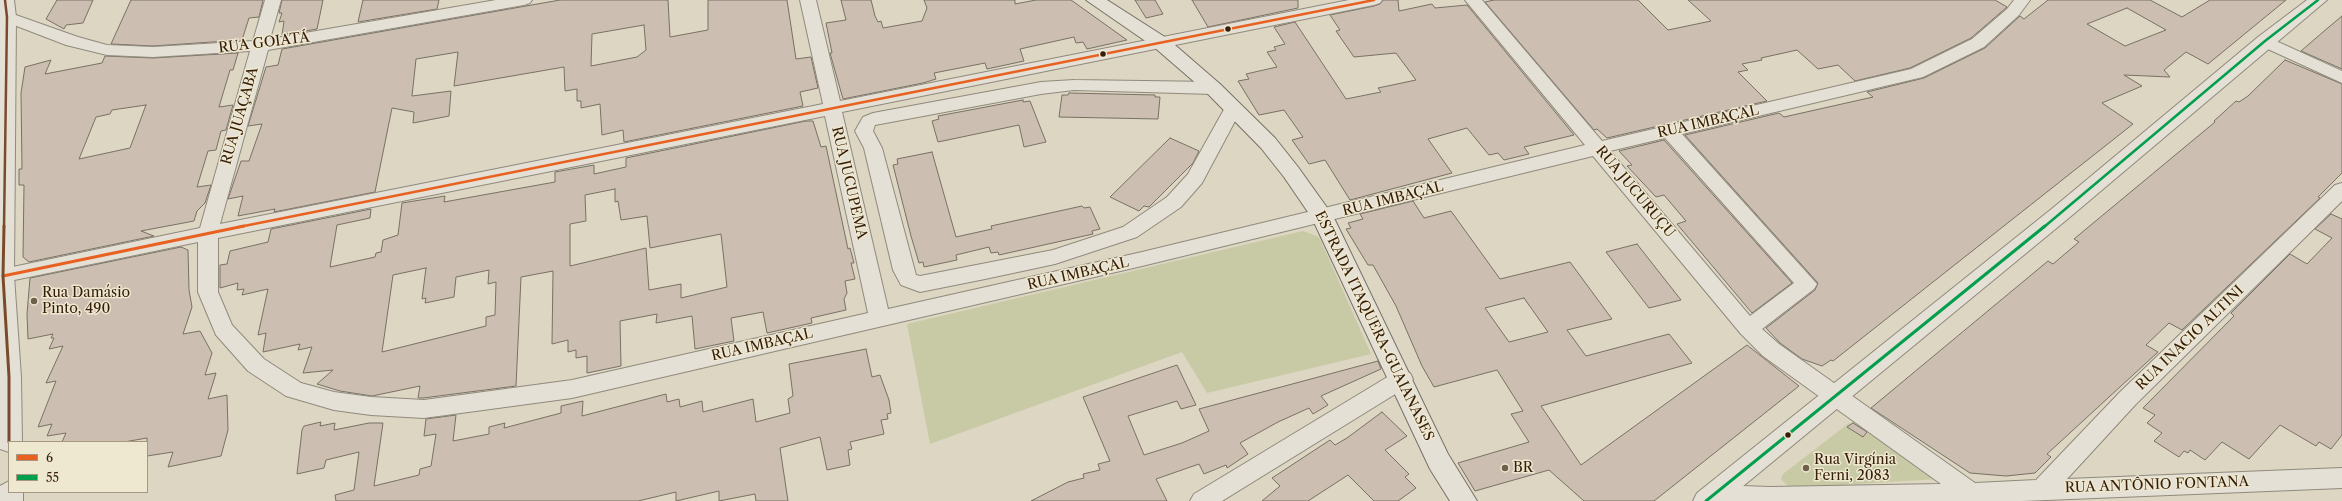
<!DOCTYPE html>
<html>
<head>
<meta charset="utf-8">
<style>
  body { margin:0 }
  #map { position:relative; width:2342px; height:501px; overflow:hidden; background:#dcd6c2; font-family:"Libre Caslon Text",serif }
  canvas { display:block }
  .legend { position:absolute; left:8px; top:441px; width:140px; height:52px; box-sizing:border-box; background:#efe8d0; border:1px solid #a59780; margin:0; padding:5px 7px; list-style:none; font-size:12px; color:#351d09 }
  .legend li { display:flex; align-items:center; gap:8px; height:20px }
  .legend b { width:20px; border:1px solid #a59780 }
</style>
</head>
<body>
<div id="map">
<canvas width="2342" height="501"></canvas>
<ul class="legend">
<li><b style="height:5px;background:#e96121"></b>6</li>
<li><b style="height:5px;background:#039f4d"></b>55</li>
</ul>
</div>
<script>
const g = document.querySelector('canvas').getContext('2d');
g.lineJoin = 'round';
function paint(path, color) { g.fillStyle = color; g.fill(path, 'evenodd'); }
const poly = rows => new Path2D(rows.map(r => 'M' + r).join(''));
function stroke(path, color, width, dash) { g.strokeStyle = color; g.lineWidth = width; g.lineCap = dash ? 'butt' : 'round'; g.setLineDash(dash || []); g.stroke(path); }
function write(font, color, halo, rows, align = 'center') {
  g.font = font + ' "Libre Caslon Text",serif'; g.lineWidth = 3; g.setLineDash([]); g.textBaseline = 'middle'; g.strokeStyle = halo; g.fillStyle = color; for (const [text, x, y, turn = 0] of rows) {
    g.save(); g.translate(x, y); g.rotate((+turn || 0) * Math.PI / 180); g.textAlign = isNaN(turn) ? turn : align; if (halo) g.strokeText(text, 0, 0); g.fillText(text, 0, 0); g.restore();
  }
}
paint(poly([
  [1303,231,1319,237,1371,354,1207,393,1182,352,930,444,907,324],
  [1849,423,1860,425,1937,479,1794,488,1787,485,1781,479,1783,474]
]), '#c8caa5');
const building = poly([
  [57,0,93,0,83,23,66,25,64,29,46,19,57,0],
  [131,0,263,0,259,17,249,18,242,40,153,46,111,44,131,0],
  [282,0,323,0,317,29,282,35,284,21,279,22,282,13,279,13,282,0],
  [363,0,439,0,437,9,358,22,363,0],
  [560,0,668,0,670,37,708,30,708,0,787,0,796,59,811,57,818,88,800,92,803,106,624,142,623,130,602,135,600,104,581,108,581,101,577,101,577,89,565,91,564,67,454,86,458,52,416,59,412,96,451,91,449,116,413,123,414,112,392,108,375,192,274,212,275,209,238,216,243,196,228,199,241,161,249,161,262,124,248,126,266,67,278,65,282,49,560,0],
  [644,25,646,50,637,57,591,66,592,34,644,25],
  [841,0,871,0,875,16,878,22,881,21,883,28,922,21,927,8,924,0,1015,0,1015,4,1036,0,1071,0,1127,40,1087,49,1083,42,1076,43,1074,37,1020,49,1024,61,987,69,985,63,934,73,936,79,923,83,843,99,830,53,832,53,826,23,846,20,841,0],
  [1135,0,1155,0,1163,14,1146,18,1135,0],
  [1192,0,1298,0,1298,8,1208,27,1192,0],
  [1383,0,1398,0,1399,11,1432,4,1435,8,1467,5,1574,135,1524,147,1529,154,1504,160,1498,153,1489,155,1467,128,1428,139,1452,173,1350,200,1325,160,1309,164,1292,140,1303,137,1284,110,1259,115,1238,81,1249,79,1246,74,1277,67,1267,52,1276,50,1274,47,1285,44,1274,27,1295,22,1346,99,1381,92,1378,88,1416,80,1396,53,1354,57,1336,31,1340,30,1330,15,1374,6,1380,4,1383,0],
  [1494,0,1638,0,1668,30,1711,21,1688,0,1995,0,2007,7,1971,38,1910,68,1855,81,1838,65,1818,69,1797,50,1761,58,1762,60,1742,64,1748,70,1738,72,1767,101,1607,138,1597,129,1594,130,1485,2,1494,0],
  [2048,0,2150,0,2182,17,2210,0,2286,0,2208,64,2186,52,2164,70,2170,77,2124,75,2142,86,2102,103,2133,124,1833,361,1831,360,1822,366,1802,359,1780,343,1766,328,1815,290,1818,283,1685,135,1779,113,1784,117,1873,97,1867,92,1924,78,1985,48,2020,16,2024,19,2048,0],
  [2127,8,2166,30,2125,46,2087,24,2127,8],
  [2342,16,2342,69,2301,51,2323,32,2342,16],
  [238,53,233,70,230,70,219,107,233,105,226,130,221,131,216,150,208,151,197,187,211,185,205,203,197,211,194,221,141,231,154,236,29,262,23,257,24,185,19,185,19,169,22,169,21,93,25,67,51,60,45,74,102,63,105,56,153,58,238,53],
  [146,105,130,148,79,159,96,117,110,114,112,110,146,105],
  [2285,60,2342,84,2342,173,2318,197,2320,198,2182,330,2169,323,2146,345,2158,352,2047,454,2051,457,2035,473,2006,476,1970,473,1871,408,2048,261,2053,264,2079,242,2074,239,2215,122,2214,121,2236,101,2239,102,2248,96,2285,60],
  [1069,93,1155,95,1155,97,1160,97,1158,119,1059,117,1062,95,1068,95,1069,93],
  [1023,100,1023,102,1030,101,1046,142,1024,147,1019,125,938,142,932,121,939,119,938,116,1023,100],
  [806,121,813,121,821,147,826,146,848,249,850,248,854,263,851,263,855,279,845,281,847,293,844,299,846,310,811,318,812,323,767,333,763,312,731,318,734,341,695,349,692,316,656,323,657,314,620,321,621,366,587,373,587,356,576,358,576,350,568,352,568,340,552,344,553,271,521,277,516,386,423,398,418,398,420,386,372,396,340,391,317,384,333,370,303,373,312,347,298,350,300,344,263,352,266,333,258,335,268,289,242,295,244,289,237,290,238,283,220,288,220,265,227,264,230,251,268,242,271,229,371,209,370,218,337,225,330,267,375,257,376,253,381,252,383,240,398,235,402,203,445,196,444,202,555,182,555,172,594,165,594,174,626,167,626,158,806,121],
  [615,189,615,202,618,201,621,220,647,216,650,248,721,234,727,287,681,298,681,284,649,290,646,248,570,266,570,224,586,221,585,195,615,189],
  [426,268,422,299,426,298,425,303,454,297,456,277,489,270,488,284,496,282,495,315,486,317,486,326,382,352,393,275,426,268],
  [1170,138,1199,151,1193,163,1149,207,1144,206,1139,211,1110,197,1170,138],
  [1664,140,1792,283,1752,313,1677,224,1686,221,1664,195,1656,197,1627,166,1632,165,1619,151,1664,140],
  [932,152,956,237,992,229,991,226,1082,206,1084,208,1090,207,1100,229,1092,231,1093,234,999,255,998,252,991,253,989,247,956,255,957,260,924,267,923,262,919,263,911,236,893,165,898,164,897,159,932,152],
  [1413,201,1424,218,1451,211,1500,279,1570,262,1612,319,1567,330,1586,356,1669,334,1692,363,1541,406,1581,465,1747,345,1799,386,1654,501,1584,501,1549,470,1475,491,1458,463,1529,442,1511,414,1523,411,1497,370,1434,387,1422,366,1396,306,1373,265,1368,265,1346,229,1351,228,1348,223,1363,219,1360,214,1413,201],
  [1524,298,1548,332,1509,342,1485,308,1524,298],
  [2331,214,2342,219,2342,435,2331,449,2319,442,2316,446,2280,425,2249,459,2222,442,2205,460,2190,450,2188,453,2184,451,2179,457,2154,441,2162,433,2147,423,2155,415,2143,408,2234,316,2231,313,2290,254,2307,264,2332,238,2315,229,2331,214],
  [1637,244,1681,300,1649,308,1606,252,1637,244],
  [181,247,188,250,189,290,192,307,183,334,200,331,212,353,205,375,216,373,208,399,227,395,228,430,221,456,168,467,173,452,147,456,147,438,124,442,62,442,66,433,47,436,52,424,38,427,56,381,46,383,63,346,49,349,54,338,51,338,53,334,28,339,27,314,30,278,181,247],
  [866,349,872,377,880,375,889,400,891,413,887,414,888,419,881,420,884,434,850,442,852,449,848,450,850,465,827,470,820,437,780,448,788,501,756,501,755,494,719,501,719,491,676,501,676,492,638,501,336,501,335,495,354,490,359,452,326,460,324,468,297,474,302,430,304,426,321,422,320,426,335,423,334,430,369,423,383,423,374,486,419,475,420,469,431,466,436,434,424,436,426,419,456,415,453,441,489,434,489,427,505,423,504,428,561,413,561,406,583,401,582,416,666,394,667,402,679,399,680,407,702,401,703,412,753,399,756,422,790,413,788,399,793,396,789,364,866,349],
  [1378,361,1381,369,1321,396,1328,405,1313,414,1309,408,1278,422,1240,443,1248,454,1227,468,1226,465,1204,474,1199,464,1156,479,1167,501,1031,501,1068,482,1084,478,1083,474,1100,470,1098,464,1110,461,1083,397,1177,365,1196,405,1181,409,1177,401,1128,416,1144,455,1182,443,1209,431,1199,409,1378,361],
  [1382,412,1407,436,1385,450,1409,474,1405,477,1416,488,1398,501,1374,501,1348,475,1308,501,1262,501,1280,486,1272,478,1330,440,1335,445,1347,438,1382,412],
  [1853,423,1867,432,1863,437,1847,427,1853,423]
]);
paint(building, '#ccbeb1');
stroke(building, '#787164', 1);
const minor = poly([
  [265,0,281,0,270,39,496,0,532,0,530,3,524,5,268,50,220,224,823,104,800,0,816,0,840,101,1349,0,1382,0,1380,3,1374,5,842,112,888,309,1142,252,1585,145,1465,0,1482,0,1602,141,1911,69,1972,39,2007,9,2014,0,2030,0,2019,15,1984,47,1923,77,1682,134,1817,284,1814,289,1762,329,1779,344,1975,483,2036,480,2120,392,2335,185,2342,183,2342,201,2136,404,2067,479,2342,468,2342,488,2022,501,1705,501,1702,495,1706,488,1714,485,1770,487,1941,484,1763,356,1741,334,1593,156,1142,266,572,398,424,418,371,415,334,410,286,396,248,371,216,335,198,292,198,242,0,283,0,269,3,269,200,228,250,51,153,57,107,55,66,45,1,20,1,14,13,14,78,37,107,45,153,47,253,41,265,0],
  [825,116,868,313,572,380,424,400,371,397,334,392,301,383,264,359,232,325,218,292,218,238,825,116],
  [1665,138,1794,283,1750,316,1610,151,1665,138],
  [2265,36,2342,71,2342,83,2259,45,2257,41,2259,37,2265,36],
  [1074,80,1213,82,1219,84,1222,88,1219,92,1213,94,1074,90,1041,94,875,125,873,131,882,148,916,275,920,276,1053,250,1123,227,1167,197,1188,174,1227,104,1233,102,1239,104,1242,108,1202,183,1181,207,1137,237,1055,264,985,279,920,292,901,285,893,270,864,148,855,131,863,117,873,113,1041,82,1074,80],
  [1402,370,1410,373,1413,379,1410,385,1222,501,1190,501,1194,494,1394,373,1402,370]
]);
const tertiary = poly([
  [0,0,14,0,16,17,14,276,21,377,22,442,9,442,9,452,0,449,0,0],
  [2307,0,2327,0,2070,217,1725,501,1693,501,1697,493,2054,207,2258,37,2307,0],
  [9,481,9,492,23,492,23,501,0,501,0,486,9,481]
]);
const secondary = poly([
  [1086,0,1107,0,1168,39,1220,84,1275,138,1298,167,1333,216,1448,454,1477,501,1450,501,1430,469,1312,218,1284,177,1261,148,1206,92,1154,47,1086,0]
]);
stroke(minor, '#908a7c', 2);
stroke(tertiary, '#908a7c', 2);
stroke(secondary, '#787164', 2);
paint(minor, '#e4e0d6');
paint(tertiary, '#e4e0d6');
paint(secondary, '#e4e0d6');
stroke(poly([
  [239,227,1374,0]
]), '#e96121', 2.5);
stroke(poly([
  [3,276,244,226]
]), '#e96121', 3);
stroke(poly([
  [2044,227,2265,41,2318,0]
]), '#039f4d', 2.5);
stroke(poly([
  [1706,501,2045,226]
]), '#039f4d', 3);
stroke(poly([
  [4,227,7,17,5,0]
]), '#7a4b2a', 2.5);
stroke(poly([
  [4,226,3,276,9,377,9,442]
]), '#7a4b2a', 3);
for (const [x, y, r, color] of [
  [1228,29,3.5,"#351d09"],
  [1103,54,3.5,"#351d09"],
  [34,301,4,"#6f5e4a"],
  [1788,435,3.5,"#351d09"],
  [1505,468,4,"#6f5e4a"],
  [1806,468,4,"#6f5e4a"]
]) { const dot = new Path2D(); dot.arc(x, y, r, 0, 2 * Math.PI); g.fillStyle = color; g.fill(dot); stroke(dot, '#efe8d0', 1.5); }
write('14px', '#351d09', '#efe8d0', [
  ["RUA GOIATÁ",264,43,-7],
  ["RUA JUAÇABA",240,116,-74],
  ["RUA IMBAÇAL",1708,122,-13],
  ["RUA JUCUPEMA",849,183,77],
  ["RUA JUCURUÇU",1635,192,50],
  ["RUA IMBAÇAL",1393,199,-14],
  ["RUA IMBAÇAL",1078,274,-13],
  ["ESTRADA ITAQUERA-GUAIANASES",1374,326,64],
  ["RUA INACIO ALTINI",2190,338,-44],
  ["RUA IMBAÇAL",762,345,-13],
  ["RUA ANTÔNIO FONTANA",2157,485,-2]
]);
write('14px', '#351d09', '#efe8d0', [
  ["Rua Damásio",42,293],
  ["Pinto, 490",42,309],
  ["Rua Virgínia",1814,460],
  ["Ferni, 2083",1814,476],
  ["BR",1513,468]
], 'left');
</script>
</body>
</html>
